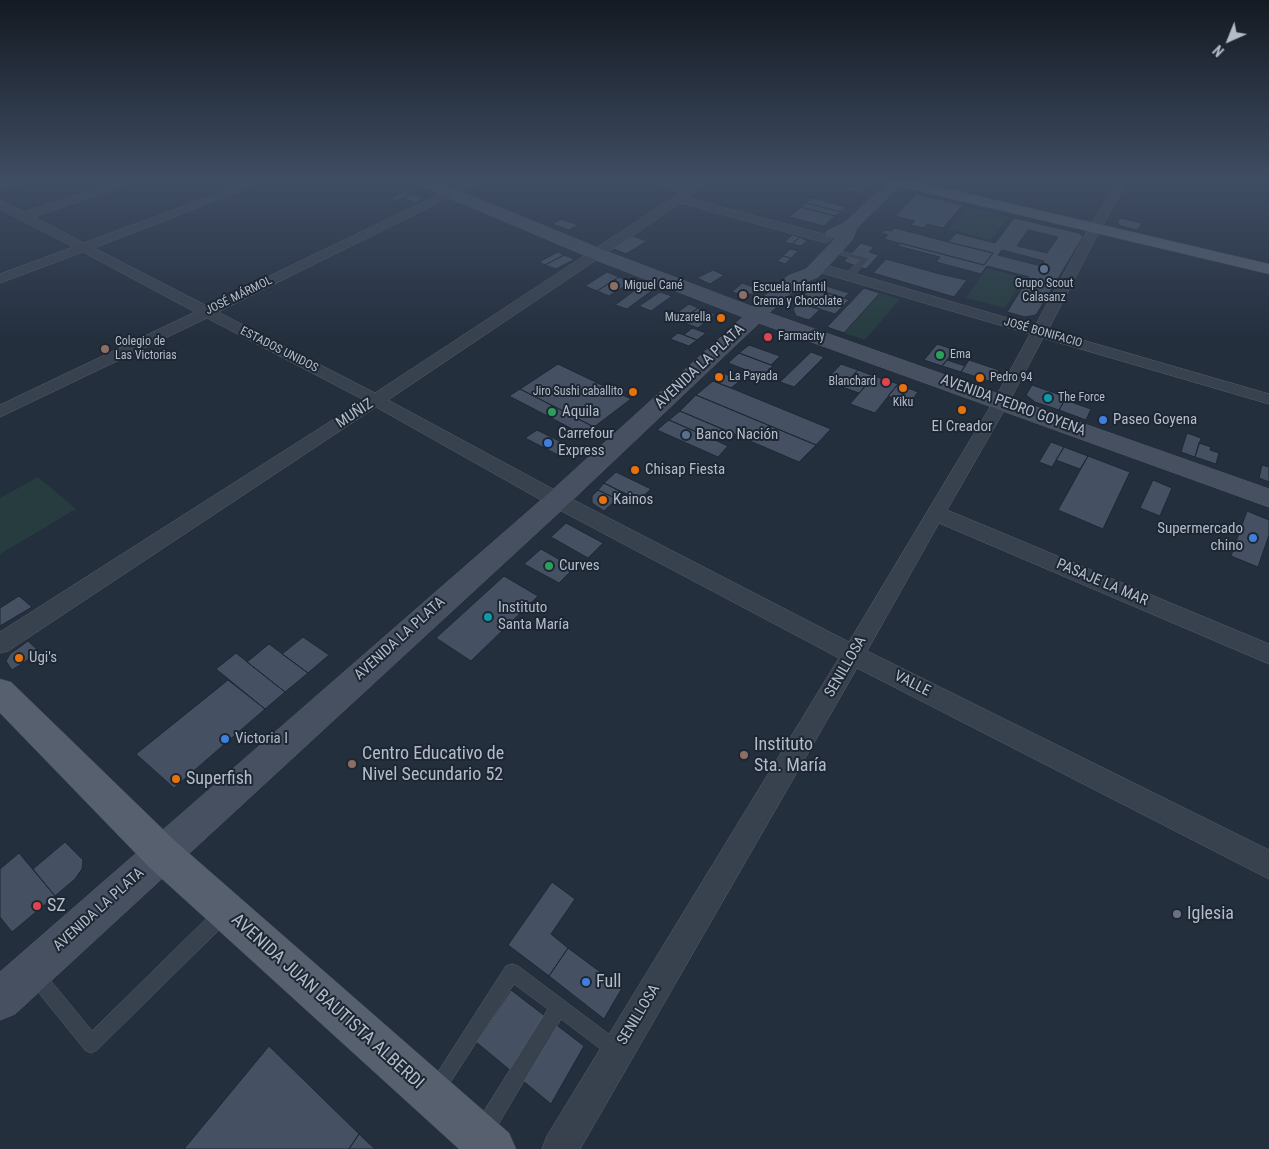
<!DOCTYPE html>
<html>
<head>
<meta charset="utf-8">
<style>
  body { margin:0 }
  #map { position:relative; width:1269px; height:1149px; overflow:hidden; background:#242f3e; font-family:"Roboto Condensed",sans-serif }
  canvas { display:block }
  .north { position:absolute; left:1204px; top:15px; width:50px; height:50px; -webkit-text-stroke:4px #1d2633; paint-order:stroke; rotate:224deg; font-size:14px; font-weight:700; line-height:20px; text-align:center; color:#b4bcc9 }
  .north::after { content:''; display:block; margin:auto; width:18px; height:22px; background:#b4bcc9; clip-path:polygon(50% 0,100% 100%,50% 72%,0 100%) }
</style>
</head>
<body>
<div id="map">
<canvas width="1269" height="1149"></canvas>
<div class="north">N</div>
</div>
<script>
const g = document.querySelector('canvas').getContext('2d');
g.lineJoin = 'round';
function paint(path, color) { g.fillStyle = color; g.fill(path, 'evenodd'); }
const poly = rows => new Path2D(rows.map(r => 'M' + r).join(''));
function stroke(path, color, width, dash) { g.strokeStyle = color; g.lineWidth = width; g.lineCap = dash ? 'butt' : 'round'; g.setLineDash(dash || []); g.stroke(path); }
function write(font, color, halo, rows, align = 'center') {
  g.font = font + ' "Roboto Condensed",sans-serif'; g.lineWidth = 4; g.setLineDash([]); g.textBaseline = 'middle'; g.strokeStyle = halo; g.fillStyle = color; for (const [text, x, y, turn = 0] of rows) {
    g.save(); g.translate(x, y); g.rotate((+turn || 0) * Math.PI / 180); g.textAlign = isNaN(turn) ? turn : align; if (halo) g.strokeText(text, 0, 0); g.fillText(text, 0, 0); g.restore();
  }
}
paint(poly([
  [968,207,1009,217,991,240,949,229],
  [987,268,1024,278,1005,308,966,298],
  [880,293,900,299,865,340,844,333],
  [38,477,76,509,0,554,0,498]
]), '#263c3f');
const building = poly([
  [854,180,866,183,869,187,866,189,848,185,854,180],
  [848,185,866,189,862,194,844,189,848,185],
  [407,191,412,194,396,201,390,198,407,191],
  [412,194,424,198,423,199,416,203,403,198,412,194],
  [916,194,963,205,943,228,927,224,923,228,911,225,915,221,895,216,916,194],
  [812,198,846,207,841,212,806,203,812,198],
  [806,203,841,212,835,216,801,207,806,203],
  [801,207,835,216,824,226,789,217,801,207],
  [1014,218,1079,233,1083,237,1036,315,1025,317,1007,312,1029,277,987,266,981,274,936,262,940,257,898,246,900,243,984,265,993,253,948,242,956,233,995,243,1014,218],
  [1028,230,1058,237,1047,253,1017,246,1028,230],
  [1002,250,1044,261,1041,266,998,255,1002,250],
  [1120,218,1142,223,1137,230,1121,226,1117,223,1120,218],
  [561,219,578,225,569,230,552,224,561,219],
  [895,228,948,242,993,253,984,265,884,239,888,235,881,233,885,230,891,231,895,228],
  [792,235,800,237,792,244,785,242,792,235],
  [633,236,647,241,626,254,612,248,633,236],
  [800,237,807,241,801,246,792,244,800,237],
  [861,243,874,247,869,252,879,255,866,269,847,263,844,261,861,243],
  [790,249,798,251,791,258,783,256,790,249],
  [558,252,564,255,545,265,539,262,558,252],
  [564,255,575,259,556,269,545,265,564,255],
  [783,256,791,258,785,264,777,261,783,256],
  [886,259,940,274,967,280,954,297,873,273,886,259],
  [713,270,724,275,710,284,697,278,713,270],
  [607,272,619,277,597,291,585,286,607,272],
  [619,277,631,282,609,296,597,291,619,277],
  [742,283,759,289,753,294,742,295,732,292,742,283],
  [816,283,849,293,844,298,811,288,816,283],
  [642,285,654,289,627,309,615,305,642,285],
  [811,288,844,298,849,300,842,307,804,295,811,288],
  [864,288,880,293,844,333,827,327,864,288],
  [660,292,672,296,651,311,639,306,660,292],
  [806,296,842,307,835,314,799,303,806,296],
  [799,303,820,309,809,320,796,316,793,309,799,303],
  [689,304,698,308,680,321,671,317,689,304],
  [698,308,715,314,698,328,680,321,698,308],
  [692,328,706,333,697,340,684,335,692,328],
  [678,333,684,335,697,340,689,346,670,339,678,333],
  [937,344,955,350,942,366,924,360,937,344],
  [749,345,780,356,771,365,739,353,749,345],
  [811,352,824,357,794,387,780,382,811,352],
  [739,353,771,365,773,366,762,376,728,363,739,353],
  [947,360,965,366,961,372,942,366,947,360],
  [969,360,999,370,992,382,961,372,969,360],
  [558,364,631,399,594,427,520,389,558,364],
  [841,364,858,370,842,387,825,381,841,364],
  [858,370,874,376,859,393,842,387,858,370],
  [722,373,741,380,731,388,713,381,722,373],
  [874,376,898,384,875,413,850,404,874,376],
  [713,381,731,388,831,429,816,445,696,395,713,381],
  [898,384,918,392,909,404,888,396,898,384],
  [1032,385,1066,397,1059,410,1035,402,1026,395,1032,385],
  [520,389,594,427,584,435,509,396,520,389],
  [696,395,816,445,799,462,680,411,696,395],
  [1065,400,1091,409,1086,420,1059,410,1065,400],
  [680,411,725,430,715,440,669,420,680,411],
  [669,420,715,440,728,446,718,457,657,430,669,420],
  [537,430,571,447,560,456,525,438,537,430],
  [1187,433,1201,438,1195,457,1181,452,1187,433],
  [1051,442,1064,447,1052,467,1039,462,1051,442],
  [1199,443,1211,447,1210,450,1219,453,1216,464,1195,457,1199,443],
  [1064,447,1088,456,1080,469,1056,460,1064,447],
  [1088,456,1130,472,1103,529,1058,510,1088,456],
  [1262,465,1269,467,1269,482,1259,478,1262,465],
  [616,472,651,489,639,500,604,483,616,472],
  [1153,480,1172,488,1160,516,1140,508,1153,480],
  [604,483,623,493,617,499,598,490,604,483],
  [598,490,617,499,604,511,592,503,592,496,598,490],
  [1247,511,1269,520,1269,535,1258,567,1231,556,1247,511],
  [566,523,603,543,588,558,551,537,566,523],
  [541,549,574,568,559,583,524,564,541,549],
  [504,576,538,596,471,661,436,638,504,576],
  [19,596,32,607,0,626,0,608,19,596],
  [303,637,329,655,308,673,282,654,303,637],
  [28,641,40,652,12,670,6,661,10,654,28,641],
  [269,644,308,673,285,692,247,662,269,644],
  [236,653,285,692,265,709,216,669,236,653],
  [228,680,265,709,174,788,136,754,228,680],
  [65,842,83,860,82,869,75,879,55,896,33,869,65,842],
  [19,853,55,896,12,932,0,917,0,869,19,853],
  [552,882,575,899,551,934,568,948,549,976,508,945,552,882],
  [568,948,622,988,604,1019,549,976,568,948],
  [511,990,584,1046,551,1104,476,1042,511,990],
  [269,1046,359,1134,349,1149,184,1149,269,1046],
  [359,1134,375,1149,349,1149,359,1134]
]);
paint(building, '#455162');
stroke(building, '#1f2835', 1);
const lane = poly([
  [833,249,867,258,869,259,851,278,845,278,845,274,860,260,831,252,831,250,833,249],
  [222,907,228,909,230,915,228,921,97,1050,91,1053,85,1050,30,982,28,976,30,970,36,968,42,970,92,1031,216,909,222,907],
  [512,964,518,966,622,1044,625,1050,622,1056,616,1059,610,1056,561,1019,490,1138,483,1140,476,1138,474,1131,476,1124,548,1009,514,984,442,1095,436,1098,430,1095,427,1089,506,966,512,964]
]);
const street = poly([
  [14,180,32,180,0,191,0,184,14,180],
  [124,180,142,180,34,217,84,243,253,180,269,180,94,248,207,306,469,180,484,180,218,312,375,393,680,193,642,180,661,180,688,188,699,180,712,180,688,198,831,236,832,239,826,243,681,203,388,400,564,495,849,642,993,402,1030,334,812,270,810,267,812,264,822,264,1035,326,1089,228,1118,180,1129,180,1101,228,1048,330,1269,394,1269,404,1043,338,1009,402,947,510,1269,644,1269,664,939,523,867,651,1269,850,1269,879,857,668,580,1149,542,1149,547,1136,839,658,550,505,376,407,8,651,0,653,0,632,364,400,207,318,0,417,0,405,195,312,83,252,0,283,0,274,73,247,0,209,0,200,24,212,124,180]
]);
const secondary = poly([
  [412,180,433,180,603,250,753,307,788,276,806,269,836,238,827,237,825,234,827,231,844,223,890,180,906,180,857,228,852,240,818,277,800,284,769,313,1269,489,1269,507,759,323,566,506,15,1014,0,1020,0,972,548,494,743,317,591,258,414,183,412,180]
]);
const primary = poly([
  [882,180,910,180,1269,264,1269,274,889,184,882,180],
  [0,679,11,682,175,841,509,1133,516,1149,459,1149,149,867,0,713,0,679]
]);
stroke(lane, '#565f6c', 1);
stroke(street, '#565f6c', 1);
stroke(secondary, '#565f6c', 1);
stroke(primary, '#414a57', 1);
paint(lane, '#38414e');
paint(street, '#38414e');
paint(secondary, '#465061');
paint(primary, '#56606e');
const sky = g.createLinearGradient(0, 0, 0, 341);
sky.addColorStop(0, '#141a22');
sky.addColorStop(0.53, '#3f4d63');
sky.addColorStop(1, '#3f4d6300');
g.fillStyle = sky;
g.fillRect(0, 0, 1269, 341);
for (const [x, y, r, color] of [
  [1044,269,5,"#5c6f8a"],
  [614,286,5,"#8d6e63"],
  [743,295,5,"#8d6e63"],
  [721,318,5,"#e8710a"],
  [768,337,5,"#e0444e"],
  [105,349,5,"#8d6e63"],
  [940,355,5,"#2e9e5b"],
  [719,377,5,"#e8710a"],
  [980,378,5,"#e8710a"],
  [886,382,5,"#e0444e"],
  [903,388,5,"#e8710a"],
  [633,392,5,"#e8710a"],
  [1048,398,5,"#0f9aa8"],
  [962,410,5,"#e8710a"],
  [552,412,5,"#2e9e5b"],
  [1103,420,5,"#3f7fe0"],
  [686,435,5,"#5c6f8a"],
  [548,443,5,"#3f7fe0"],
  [635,470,5,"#e8710a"],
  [603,500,5,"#e8710a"],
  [1253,538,5,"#3f7fe0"],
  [549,566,5,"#2e9e5b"],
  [488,617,5,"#0f9aa8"],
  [19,658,5,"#e8710a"],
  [225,739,5,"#3f7fe0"],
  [744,755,5,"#8d6e63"],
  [352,764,5,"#8d6e63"],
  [176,779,5,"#e8710a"],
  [37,906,5,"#e0444e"],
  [1177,914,5,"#6b7280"],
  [586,982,5,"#3f7fe0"]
]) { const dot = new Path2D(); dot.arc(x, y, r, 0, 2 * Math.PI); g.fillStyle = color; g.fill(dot); stroke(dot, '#1d2633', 2); }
write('12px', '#b4bcc9', '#1d2633', [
  ["Grupo Scout",1044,284,"center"],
  ["Calasanz",1044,298,"center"],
  ["Miguel Cané",624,286],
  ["Escuela Infantil",753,288],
  ["Crema y Chocolate",753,302],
  ["Muzarella",711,318,"right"],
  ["Farmacity",778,337],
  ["Colegio de",115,342],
  ["Las Victorias",115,356],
  ["Ema",950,355],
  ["La Payada",729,377],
  ["Pedro 94",990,378],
  ["Blanchard",876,382,"right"],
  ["Jiro Sushi caballito",623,392,"right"],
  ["The Force",1058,398],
  ["Kiku",903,403,"center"]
], 'left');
write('12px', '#b4bcc9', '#1d2633', [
  ["JOSÉ MÁRMOL",239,296,-26],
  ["JOSÉ BONIFACIO",1043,333,16],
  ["ESTADOS UNIDOS",279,350,27]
]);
write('15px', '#b4bcc9', '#1d2633', [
  ["AVENIDA LA PLATA",700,367,-43],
  ["AVENIDA PEDRO GOYENA",1013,406,20],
  ["MUÑIZ",355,414,-33],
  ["PASAJE LA MAR",1102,583,23],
  ["AVENIDA LA PLATA",400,639,-42],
  ["SENILLOSA",846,667,-60],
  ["VALLE",912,684,27],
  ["AVENIDA LA PLATA",99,910,-42],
  ["SENILLOSA",639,1015,-59]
]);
write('15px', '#b4bcc9', '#1d2633', [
  ["Aquila",562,412],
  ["Paseo Goyena",1113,420],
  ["El Creador",962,427,"center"],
  ["Carrefour",558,434],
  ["Express",558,451],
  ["Banco Nación",696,435],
  ["Chisap Fiesta",645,470],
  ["Kainos",613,500],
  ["Supermercado",1243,529,"right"],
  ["chino",1243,546,"right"],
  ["Curves",559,566],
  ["Instituto",498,608],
  ["Santa María",498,625],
  ["Ugi's",29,658],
  ["Victoria I",235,739]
], 'left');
write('18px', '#b4bcc9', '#1d2633', [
  ["Instituto",754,745],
  ["Sta. María",754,766],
  ["Centro Educativo de",362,754],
  ["Nivel Secundario 52",362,775],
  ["Superfish",186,779],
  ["SZ",47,906],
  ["Iglesia",1187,914],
  ["Full",596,982]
], 'left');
write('18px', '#b4bcc9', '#1d2633', [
  ["AVENIDA JUAN BAUTISTA ALBERDI",327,1002,42]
]);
</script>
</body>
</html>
